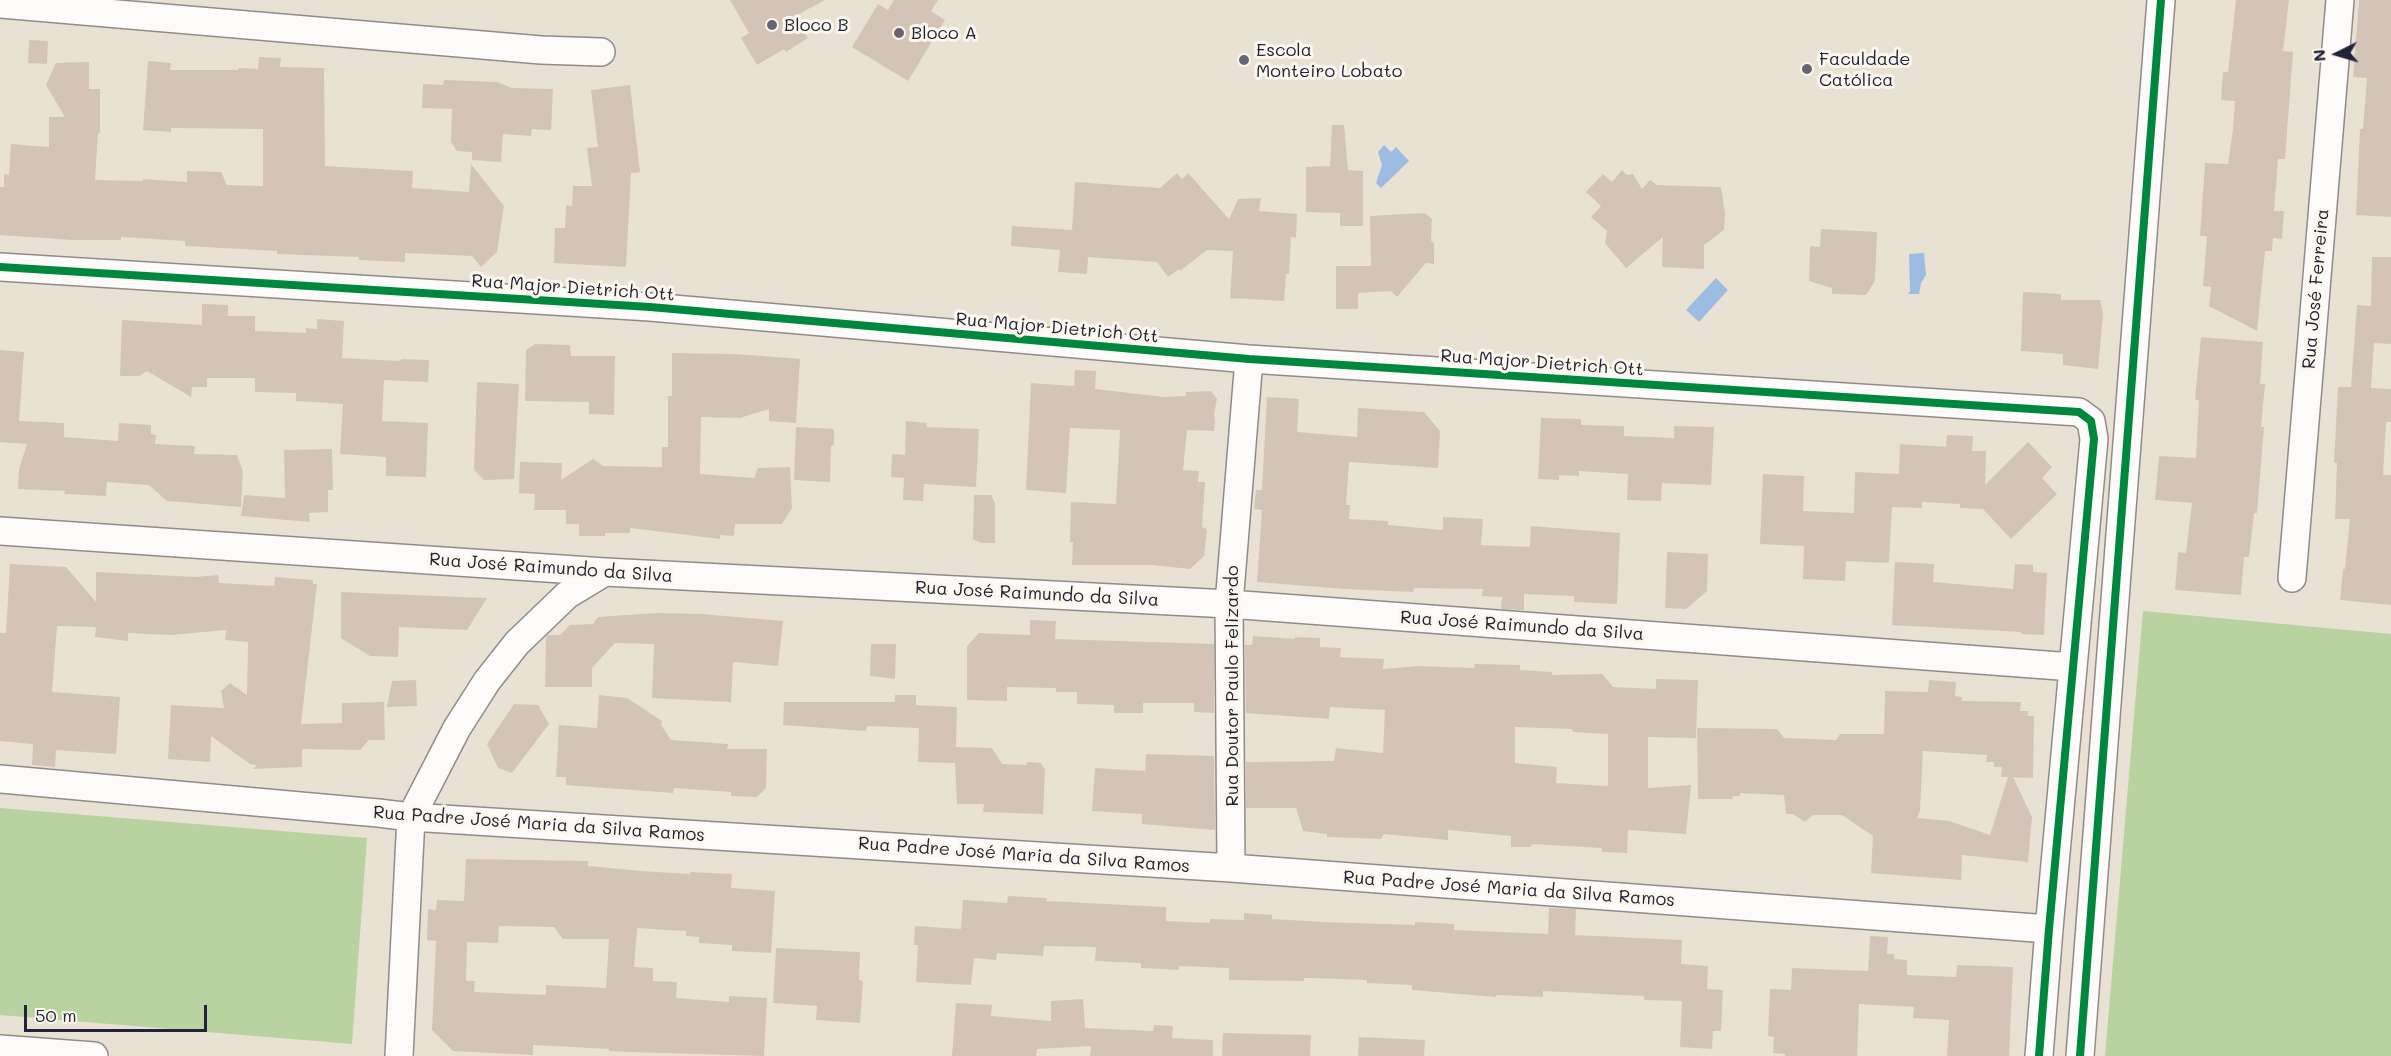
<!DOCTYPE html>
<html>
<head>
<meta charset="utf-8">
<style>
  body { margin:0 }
  #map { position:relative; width:2391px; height:1056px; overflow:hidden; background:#e9e2d4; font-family:Mali,sans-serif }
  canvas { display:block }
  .north { position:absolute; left:2307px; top:24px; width:60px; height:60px; -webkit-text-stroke:4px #fbf7ec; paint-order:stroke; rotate:265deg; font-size:16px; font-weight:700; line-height:24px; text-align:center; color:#22223b }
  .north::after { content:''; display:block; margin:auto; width:21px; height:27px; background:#22223b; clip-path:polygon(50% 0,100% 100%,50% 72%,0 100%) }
  .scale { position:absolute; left:24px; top:1005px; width:183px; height:27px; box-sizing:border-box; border:3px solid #22223b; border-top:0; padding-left:8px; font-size:18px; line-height:21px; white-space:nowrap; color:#22223b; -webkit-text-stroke:4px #fbf7ec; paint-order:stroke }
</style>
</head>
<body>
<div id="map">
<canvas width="2391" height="1056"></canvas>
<div class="north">N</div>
<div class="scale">50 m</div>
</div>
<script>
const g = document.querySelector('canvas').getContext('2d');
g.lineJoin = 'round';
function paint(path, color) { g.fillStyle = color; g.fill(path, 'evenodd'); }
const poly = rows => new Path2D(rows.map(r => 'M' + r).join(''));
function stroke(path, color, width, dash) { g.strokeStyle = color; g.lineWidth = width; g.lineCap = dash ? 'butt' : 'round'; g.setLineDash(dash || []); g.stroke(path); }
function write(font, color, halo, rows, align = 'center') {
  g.font = font + ' Mali,sans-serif'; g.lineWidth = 6; g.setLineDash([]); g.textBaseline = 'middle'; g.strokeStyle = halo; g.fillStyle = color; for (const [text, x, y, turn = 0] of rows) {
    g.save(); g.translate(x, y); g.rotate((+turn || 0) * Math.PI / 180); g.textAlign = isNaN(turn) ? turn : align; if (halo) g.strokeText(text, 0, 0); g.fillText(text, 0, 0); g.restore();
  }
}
paint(poly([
  [2143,611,2391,634,2391,1056,2105,1056],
  [0,808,367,838,352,1044,0,1015]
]), '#b8d2a0');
paint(poly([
  [1384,145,1391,152,1396,147,1409,161,1381,188,1376,183,1382,165,1378,152],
  [1924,253,1926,275,1921,283,1919,294,1908,294,1910,291,1909,254],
  [1716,278,1728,290,1699,322,1686,310]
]), '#9cbde1');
paint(poly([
  [730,0,825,0,795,16,808,38,786,52,784,49,757,65,741,38,749,33],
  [894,0,938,0,931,11,945,20,908,81,852,47,878,4,888,10],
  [2236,0,2289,0,2283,51,2293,52,2285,159,2278,159,2274,211,2284,211,2282,239,2273,238,2272,251,2265,251,2257,331,2209,306,2211,287,2203,286,2207,236,2200,236,2205,163,2228,164,2233,129,2235,101,2221,100,2223,72,2228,72],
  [2359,0,2391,0,2391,217,2356,215,2360,129,2363,129,2367,78,2353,77],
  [29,40,48,41,47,64,28,63],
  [259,57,281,58,280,67,324,68,325,166,413,171,412,188,469,192,471,164,504,206,497,252,481,267,472,256,405,253,405,262,359,260,359,257,277,254,277,251,185,246,185,241,121,237,121,240,72,240,0,235,0,187,4,187,4,174,9,175,11,144,49,147,49,117,65,117,46,85,56,63,89,62,89,89,100,89,100,133,98,133,95,180,143,181,143,179,187,182,187,171,221,172,227,185,263,186,263,129,171,128,171,132,143,130,148,61,171,63,170,70,238,70,239,68,258,69],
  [444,80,497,82,512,88,553,89,551,130,532,129,531,136,503,134,501,162,472,160,472,152,457,151,451,142,452,109,422,108,423,84,443,85],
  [630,85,640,172,631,173,626,267,554,263,555,228,565,228,566,205,572,206,573,186,592,186,587,148,598,147,591,90],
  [1332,125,1344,125,1348,170,1363,171,1363,226,1340,226,1340,213,1306,212,1306,167,1330,166],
  [1622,170,1627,175,1633,174,1642,189,1650,180,1657,185,1721,187,1725,213,1724,230,1704,245,1704,269,1662,267,1663,237,1626,268,1605,243,1607,231,1591,217,1601,206,1586,192,1603,174,1612,182],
  [1177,173,1182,179,1188,173,1229,219,1238,199,1261,198,1259,211,1297,214,1296,238,1291,237,1289,274,1286,274,1284,301,1230,298,1233,251,1207,250,1180,271,1179,269,1168,277,1157,262,1088,257,1087,274,1058,272,1060,250,1011,246,1012,226,1072,230,1075,182,1160,188],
  [1425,213,1432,219,1431,241,1434,243,1434,264,1426,263,1397,297,1391,291,1358,293,1358,309,1336,309,1336,266,1371,266,1370,216],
  [1821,229,1877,232,1875,281,1866,295,1832,294,1832,288,1809,281,1810,246,1820,247],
  [2372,257,2391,257,2391,344,2374,343,2371,388,2391,389,2391,422,2386,422,2383,475,2391,475,2391,605,2340,600,2343,569,2345,569,2350,519,2335,519,2337,463,2334,463,2338,387,2351,387,2357,305,2371,306],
  [2023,292,2061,294,2061,300,2100,300,2103,314,2098,369,2063,365,2063,354,2021,351],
  [202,304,228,305,228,316,255,316,255,331,306,333,306,328,317,329,317,319,344,321,342,358,399,361,402,359,429,360,428,382,384,380,382,421,428,423,426,477,386,476,386,457,340,454,343,404,296,401,296,393,255,392,255,378,207,378,207,387,192,387,191,397,147,371,139,376,120,376,122,320,202,325],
  [2201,337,2263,342,2260,384,2265,384,2261,427,2264,427,2257,513,2254,513,2249,557,2244,557,2241,595,2175,590,2178,552,2186,553,2192,503,2155,500,2159,456,2196,458,2199,401,2195,399],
  [535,344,570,345,571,356,615,356,614,415,589,414,589,402,525,401,526,350],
  [0,350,24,352,19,421,64,423,64,437,118,441,119,423,151,425,151,434,156,435,155,444,195,446,194,454,237,455,243,472,241,507,167,501,149,485,107,482,106,496,64,494,65,491,18,489,19,469,27,444,0,442],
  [672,353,736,354,800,359,796,423,769,421,769,409,740,418,701,417,700,474,754,478,758,468,790,467,792,508,782,524,735,524,734,536,720,535,720,539,630,528,630,533,605,533,605,536,579,536,579,524,566,524,566,510,534,510,535,494,519,493,520,462,562,463,561,480,593,459,603,466,662,467,662,447,668,447,668,396,672,396],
  [1075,370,1096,371,1095,389,1164,397,1186,396,1186,392,1211,391,1217,399,1214,414,1215,421,1214,431,1187,430,1183,470,1199,471,1198,482,1205,482,1202,527,1207,529,1204,556,1190,569,1152,565,1072,565,1073,542,1070,542,1071,502,1116,504,1120,430,1070,428,1066,493,1026,490,1031,383,1074,386],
  [477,382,519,384,514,479,484,480,474,470],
  [1267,397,1299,399,1297,432,1357,437,1358,408,1424,412,1440,431,1438,468,1349,462,1346,505,1350,505,1349,519,1388,521,1388,525,1443,530,1443,517,1483,519,1481,545,1530,547,1531,526,1620,533,1617,604,1574,602,1574,596,1524,594,1524,610,1501,609,1502,597,1482,596,1483,589,1414,588,1413,592,1344,589,1257,582,1262,510,1254,509,1256,490,1262,490],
  [1541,418,1581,419,1581,425,1624,426,1624,436,1674,438,1674,426,1714,427,1711,485,1662,483,1661,501,1627,500,1628,474,1579,471,1579,476,1559,475,1559,480,1538,479],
  [906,421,927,423,926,427,979,429,976,487,924,484,923,501,903,500,904,478,891,477,892,454,905,455],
  [796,427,834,429,834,445,831,446,830,482,794,480],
  [1947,435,1973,436,1972,451,1986,451,1985,485,2028,442,2052,467,2042,478,2057,494,2011,539,1983,509,1960,508,1960,504,1922,502,1922,508,1892,507,1889,563,1846,561,1845,581,1803,579,1804,546,1760,544,1763,474,1804,476,1803,511,1854,513,1855,472,1899,474,1900,444,1946,447],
  [332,449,333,490,328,490,328,512,309,513,310,522,241,516,244,495,285,498,284,450],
  [974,495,991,495,995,503,995,543,981,543,973,539],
  [1667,552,1708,554,1707,591,1686,609,1665,608],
  [1895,562,1934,564,1933,582,2013,589,2015,564,2033,565,2033,572,2047,573,2044,635,2021,634,2021,632,1892,625],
  [10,564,66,567,96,602,96,572,196,577,218,575,219,583,274,586,275,577,313,580,313,584,317,584,301,724,342,723,342,703,384,702,385,740,369,740,360,750,302,749,302,767,253,769,257,765,250,764,211,736,210,762,168,759,171,705,224,708,221,691,230,683,247,695,248,642,225,640,226,630,171,635,128,633,128,641,95,637,96,627,57,626,52,692,120,697,116,754,56,750,55,767,32,765,33,744,0,741,0,633,6,633],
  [341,592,487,598,467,630,399,627,398,657,370,656,341,638],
  [655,613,702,614,783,621,778,666,733,662,731,702,652,698,654,644,615,643,592,668,592,687,545,687,546,637,548,635,560,635,570,625,593,624,598,617],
  [1030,620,1056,621,1055,639,1214,644,1214,713,1194,712,1194,703,1143,703,1143,713,1114,713,1114,705,1077,704,1077,692,1056,692,1056,688,1007,687,1007,701,967,700,967,646,979,633,1030,635],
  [1253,636,1295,639,1295,637,1320,638,1320,647,1341,648,1340,657,1384,659,1383,669,1418,666,1474,668,1475,664,1520,665,1520,670,1552,672,1552,675,1602,674,1613,687,1656,689,1656,679,1698,680,1696,738,1648,737,1648,788,1691,785,1686,834,1628,830,1627,853,1602,852,1602,848,1533,844,1530,847,1511,847,1511,836,1448,830,1448,840,1384,834,1381,839,1327,837,1327,834,1303,831,1296,808,1246,808,1246,762,1334,761,1336,748,1383,753,1385,710,1330,707,1329,719,1246,713,1245,645,1252,645],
  [1515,727,1572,729,1573,732,1608,734,1608,786,1556,783,1557,767,1515,763],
  [871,644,896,644,895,679,870,676],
  [416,680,417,706,387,707,392,681],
  [1929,680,1956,682,1955,696,1962,697,1962,701,2021,702,2020,711,2028,711,2028,716,2034,716,2033,778,2013,777,2032,817,2028,862,1962,855,1961,880,1871,873,1873,836,1842,815,1813,815,1805,822,1793,814,1786,814,1784,795,1740,793,1740,796,1732,796,1733,799,1698,799,1697,728,1777,729,1784,738,1836,740,1840,734,1884,734,1885,691,1928,692],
  [1923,751,1987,755,1986,762,1994,762,1994,767,2002,767,2001,777,2008,777,1990,835,1949,821,1917,818,1920,810],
  [599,695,627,698,662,721,661,725,671,740,728,744,727,749,767,749,766,788,757,797,731,796,731,792,674,788,673,793,566,785,566,777,556,777,559,725,597,728],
  [895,695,916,695,916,705,957,707,956,747,992,748,1002,764,1026,765,1027,762,1041,763,1045,770,1043,814,983,812,984,804,957,804,955,763,918,762,919,728,867,726,866,731,783,725,784,702,895,702],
  [514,704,538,705,549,724,512,773,498,768,487,744],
  [1146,754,1214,756,1215,830,1142,824,1142,814,1092,811,1095,768,1145,771],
  [466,859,588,861,588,866,641,871,690,874,690,872,732,874,731,888,775,891,771,953,732,951,732,945,699,943,699,937,686,936,686,931,637,928,637,930,634,967,653,968,653,981,677,982,676,998,729,1002,729,996,767,998,764,1056,629,1052,609,1051,609,1049,533,1045,533,1055,453,1051,432,1030,436,941,427,940,428,909,436,910,437,900,464,901],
  [499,926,554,927,563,939,609,939,606,988,546,985,546,995,474,992,475,981,466,981,467,942,498,943],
  [1008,896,1047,898,1046,901,1166,907,1166,921,1210,923,1210,919,1244,920,1244,913,1272,915,1272,919,1324,922,1415,925,1415,922,1454,924,1454,930,1548,934,1549,908,1576,909,1575,935,1682,940,1681,964,1708,966,1707,989,1723,990,1721,1031,1713,1031,1712,1049,1680,1047,1682,1001,1644,1000,1644,996,1543,991,1543,997,1496,995,1496,997,1412,990,1412,985,1367,983,1367,980,1313,978,1304,978,1304,981,1229,980,1229,968,1179,966,1179,970,1141,968,1141,963,1095,961,1096,947,1044,946,1043,956,997,953,996,960,974,958,971,985,916,982,918,945,914,945,915,926,961,929,963,900,1007,903],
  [1870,936,1888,937,1887,954,1894,954,1894,959,1907,960,1907,975,1956,977,1957,965,2013,967,2009,1056,1947,1056,1949,1020,1913,1018,1914,1007,1859,1004,1857,1056,1785,1056,1785,1054,1773,1053,1774,1037,1768,1036,1770,989,1791,990,1792,968,1868,971],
  [776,948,860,952,859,980,863,981,860,1023,816,1020,817,1006,773,1003],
  [1083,999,1085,1028,1153,1031,1154,1025,1173,1026,1172,1038,1213,1040,1213,1056,1090,1056,1091,1046,1037,1049,1036,1056,952,1056,956,1003,992,1005,991,1016,1051,1021,1051,1001],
  [1223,1033,1311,1035,1310,1056,1222,1056],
  [1359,1037,1425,1040,1424,1056,1358,1056]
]), '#d4c4b8');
const minor = poly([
  [0,4,541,50,601,52],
  [0,267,650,307,1249,359,2079,412,2091,421,2094,439,2049,929,2039,1056],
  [0,531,605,572,1229,604,2073,667],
  [2292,578,2340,0],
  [0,779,378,813,411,817,1231,868,2049,929],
  [1231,868,1229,604,1249,359],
  [0,1049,94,1056],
  [399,1056,411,817,457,728,487,681,517,643,567,595,605,572],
  [2080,1056,2161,0]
]);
stroke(minor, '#8f8c89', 30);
stroke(minor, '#fcfbf9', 27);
stroke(poly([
  [0,267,650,307,1249,359,2079,412,2091,421,2094,439,2049,929,2039,1056],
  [2080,1056,2161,0]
]), '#00873e', 8);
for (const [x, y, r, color] of [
  [772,25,6,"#686571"],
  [899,33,6,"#686571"],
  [1244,60,6,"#686571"],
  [1807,69,6,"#686571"]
]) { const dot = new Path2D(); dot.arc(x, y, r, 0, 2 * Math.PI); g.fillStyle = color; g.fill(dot); stroke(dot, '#fbf7ec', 2); }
write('18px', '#22223b', '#fbf7ec', [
  ["Bloco B",784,25],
  ["Bloco A",911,33],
  ["Escola",1256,50],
  ["Monteiro Lobato",1256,71],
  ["Faculdade",1819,59],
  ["Católica",1819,80]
], 'left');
write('18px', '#22223b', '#fbf7ec', [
  ["Rua Major Dietrich Ott",573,288,4],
  ["Rua José Ferreira",2316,289,-85],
  ["Rua Major Dietrich Ott",1057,328,5],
  ["Rua Major Dietrich Ott",1542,363,4],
  ["Rua José Raimundo da Silva",551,568,4],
  ["Rua José Raimundo da Silva",1037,594,3],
  ["Rua José Raimundo da Silva",1522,626,4],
  ["Rua Doutor Paulo Felizardo",1232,686,-90],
  ["Rua Padre José Maria da Silva Ramos",539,824,4],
  ["Rua Padre José Maria da Silva Ramos",1024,855,4],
  ["Rua Padre José Maria da Silva Ramos",1509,889,4]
]);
</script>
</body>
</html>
